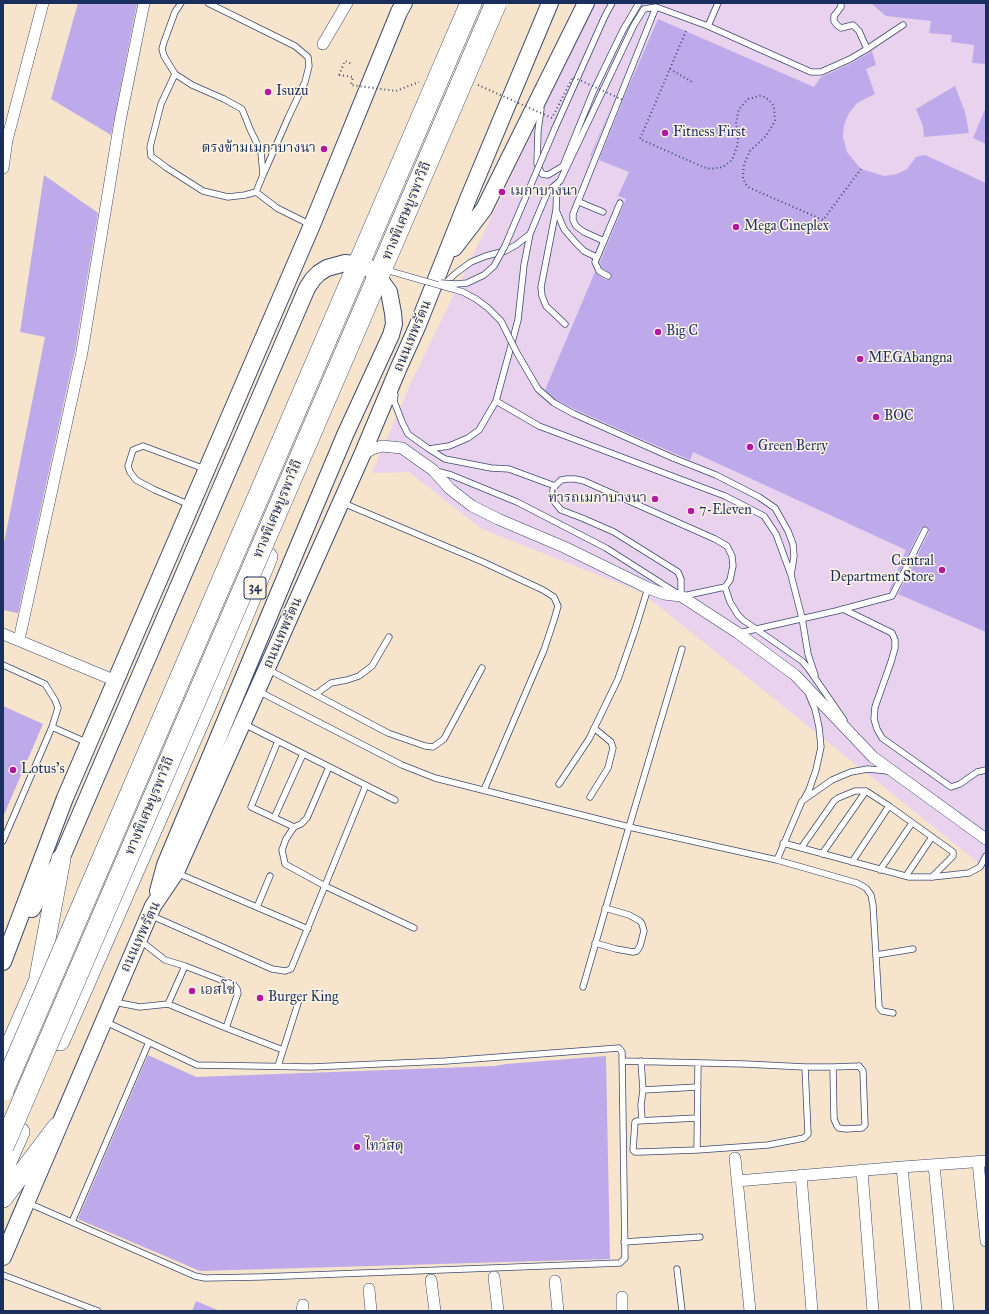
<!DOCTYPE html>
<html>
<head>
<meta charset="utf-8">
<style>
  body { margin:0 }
  #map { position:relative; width:989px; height:1314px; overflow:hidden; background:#f6e5cc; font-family:"IM FELL Great Primer",serif }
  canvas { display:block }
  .frame { position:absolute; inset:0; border:4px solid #1b2f5e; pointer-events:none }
</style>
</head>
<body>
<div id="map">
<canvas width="989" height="1314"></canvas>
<div class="frame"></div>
</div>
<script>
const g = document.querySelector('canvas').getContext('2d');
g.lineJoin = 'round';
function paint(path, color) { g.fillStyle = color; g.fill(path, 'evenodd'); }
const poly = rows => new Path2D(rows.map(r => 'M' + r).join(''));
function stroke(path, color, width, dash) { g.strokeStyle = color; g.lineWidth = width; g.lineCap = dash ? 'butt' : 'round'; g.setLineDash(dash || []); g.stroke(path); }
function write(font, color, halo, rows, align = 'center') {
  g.font = font + ' "IM FELL Great Primer","Noto Serif Thai",serif'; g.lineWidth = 3; g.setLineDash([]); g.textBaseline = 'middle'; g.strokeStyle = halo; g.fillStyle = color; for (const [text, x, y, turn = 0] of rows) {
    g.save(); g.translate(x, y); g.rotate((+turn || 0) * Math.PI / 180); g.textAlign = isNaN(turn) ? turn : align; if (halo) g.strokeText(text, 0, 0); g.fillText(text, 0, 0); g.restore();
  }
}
paint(poly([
  [595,3,986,3,986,869,641,592,482,529,409,472,372,473,411,383]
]), '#e9d2ed');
paint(poly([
  [78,3,137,3,111,135,51,99],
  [871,3,986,3,986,64,972,63,974,45,951,42,952,35,929,33,931,21,886,16],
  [658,19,814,87,821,77,852,63,872,51,876,65,866,69,875,94,857,103,849,113,844,125,843,137,847,152,861,169,884,176,897,174,907,169,916,157,925,155,986,183,986,632,898,594,929,532,929,529,927,526,924,526,921,528,890,591,889,591,906,550,693,452,690,460,646,441,576,410,556,400,545,390,595,272,606,280,610,280,612,278,611,274,602,268,600,262,626,199,618,196,629,172,599,160,628,88],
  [955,86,965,112,969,133,924,137,923,126,916,109],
  [613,103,591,157,590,156],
  [986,107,986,144,973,138],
  [44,175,98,213,75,351,18,613,3,610,3,548,45,337,20,332],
  [3,706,43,724,3,817],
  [148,1055,196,1077,495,1066,506,1064,606,1056,610,1259,200,1271,78,1219],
  [196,1301,220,1311,192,1311]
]), '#beaaea');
const service = poly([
  [181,3,175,12,164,42,162,49,164,56,175,74,192,85,224,99,242,109,250,129,261,152,263,175,256,192,277,208,311,225],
  [208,3,295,46,308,57,309,66,305,82,288,118,264,173],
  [708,26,718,3],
  [867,49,903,25],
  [175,74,161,104,150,147,151,156,167,168,203,191,228,197,245,195,256,192],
  [541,109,538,131,537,164,542,174,548,175,563,166,593,92,623,30,639,3],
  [555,128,605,16,612,3],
  [557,185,556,210,564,229,575,242,584,251,596,257],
  [579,202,603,212],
  [556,210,541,287,542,296,546,306,565,324],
  [604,241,620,203],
  [608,276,599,271,595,262,604,241,584,232,576,226,573,220,573,214,656,7],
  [442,286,456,273,471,262,486,256,505,251,516,245,530,234],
  [395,395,394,401,402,422,408,434,429,449,445,459,491,468,509,469,555,486],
  [496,401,539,426,725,496,764,516,776,534,791,575],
  [429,449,449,446,468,438,479,430,496,401,518,320,524,265,530,234,548,191,560,181,634,25,644,9,656,7,708,26,811,72,821,72,850,59,867,49,859,31,853,25,841,28,837,25,834,21,834,16,841,7,841,3],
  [673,458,716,475,759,497,775,508,788,531,793,544,794,556,791,575,802,618,808,654,815,675],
  [436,471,451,475,517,502,606,548,675,592],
  [343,503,483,562,543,590,554,597,558,606,554,620,544,650,484,790],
  [190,505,155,490,136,480,130,472,128,466,133,450,143,446,205,469],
  [725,587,730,602,738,615,743,620,802,661,808,668,844,720],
  [681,596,681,579,678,572,614,532,582,518,561,510,553,500,553,490,555,486,561,480,567,479,575,479,584,481,715,539,727,546,732,556,733,566,730,580,725,587,683,596],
  [843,609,892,633,895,640,895,648,891,662,875,707,874,719,877,729,882,738,951,787,960,784,977,772,986,770],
  [739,633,836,611,892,596,925,530],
  [3,665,45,684,55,700,58,708,52,727,3,841],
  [269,670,388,733,425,746,433,747,444,739,482,668],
  [258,691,402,765,435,778,629,827,777,860,857,883,866,888,871,895,873,905,879,1007,882,1011,893,1013],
  [316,694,331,683,347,680,359,676,372,666,389,637],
  [244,724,395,800],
  [52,727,88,743],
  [278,741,251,807,294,827,286,839,282,850,285,864,325,886,414,928],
  [559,784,589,739,618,679,635,630,648,588],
  [590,797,608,768,613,748,611,742,594,728],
  [804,799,809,790,816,770,821,747,819,727,815,709,809,695],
  [274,818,303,754],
  [294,827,301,824,307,818,329,767],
  [783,843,909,877,932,877,969,873,980,867,986,856],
  [801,848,834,801,838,798,855,791,866,791,889,806],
  [822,854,866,791],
  [777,860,802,801,832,780,851,772,868,769,888,771],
  [852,862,889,806,953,852,953,856,932,877],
  [880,870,912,823],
  [177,873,308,929],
  [906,876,932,837],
  [257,907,270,876],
  [150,915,272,969,285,971,291,969,366,785],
  [595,943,616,949,633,952,637,951,640,946,644,931,642,924,640,921,629,915,605,908],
  [876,955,913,949],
  [583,987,629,827,682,649],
  [114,1002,140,1007,168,1004,185,966,165,960,141,941],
  [168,1004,226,1028,238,993,237,989,234,985,185,966],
  [226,1028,283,1050],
  [622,1061,745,1064,805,1067,808,1134,804,1138,768,1145,697,1150,640,1152,635,1152,633,1150,635,1122,637,1121,697,1118],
  [641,1061,643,1090],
  [278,1066,299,1000],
  [859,1066,863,1071,865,1125,862,1128,846,1129,839,1128,837,1126,834,1119,833,1067,859,1066],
  [805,1067,833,1067],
  [642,1120,641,1105,643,1090,698,1087],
  [697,1150,698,1063],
  [28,1203,195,1276,205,1278,260,1277,620,1263,625,1258,622,1052,619,1048,446,1061,311,1067,197,1065,106,1022],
  [72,1222,149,1042],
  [624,1242,700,1237],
  [677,1269,682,1311],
  [3,1275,98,1311]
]);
const minor = poly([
  [323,44,347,3],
  [3,168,7,140,43,3],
  [362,455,372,449,382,446,402,448,433,470,450,489,472,506,498,519,564,547,648,588,664,594,681,596,738,633,795,675,873,757,986,839],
  [3,634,116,681],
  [19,640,82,352,120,121,144,3],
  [735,1158,750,1311],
  [978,1162,986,1241],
  [934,1165,948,1311],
  [902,1167,916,1311],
  [862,1171,873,1311],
  [801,1175,812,1311],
  [737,1181,902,1167,986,1161],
  [494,1277,498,1311],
  [431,1280,435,1311],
  [555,1281,558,1311],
  [369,1289,371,1311],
  [622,1297,622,1311],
  [302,1311,303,1305]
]);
const secondary = poly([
  [454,248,484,209,586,3],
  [158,891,165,865,292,561],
  [32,909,61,859,194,550],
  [3,962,65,798,312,225,399,12,404,3],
  [3,1257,153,906,176,872,362,455,399,367,417,327,468,199,550,3]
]);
const trunk = poly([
  [39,977,61,859],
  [60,1041,206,707,268,557],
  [3,1062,45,966],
  [3,1171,20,1132],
  [3,1198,57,1127]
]);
const motorway = poly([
  [455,40,471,3]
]);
stroke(service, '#3c4a6e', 7);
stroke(minor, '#3c4a6e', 12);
stroke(secondary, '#3c4a6e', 18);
stroke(trunk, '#3c4a6e', 20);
stroke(motorway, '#3c4a6e', 22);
stroke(poly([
  [686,31,640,139,703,167,710,169,723,167,732,160,737,147,738,139,736,122,739,109,748,99,760,96,765,97,772,103,774,107,775,121,766,136,750,151,744,164,743,178,745,183,748,187,823,220,861,169],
  [670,69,692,82],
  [339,75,345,61,352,64]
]), '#3c4a6e', 2, [1, 3]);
stroke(service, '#fff', 5.5);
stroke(minor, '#fff', 11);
stroke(secondary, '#fff', 16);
stroke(trunk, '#fff', 19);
stroke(motorway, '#fff', 21);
const serviceBridge = poly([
  [386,270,463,292,476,299,488,308,501,321,517,353,538,389,554,403,574,414,673,458],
  [441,283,456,284,467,283,484,275,494,266,505,246,555,128]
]);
const secondaryBridge = poly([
  [194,550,307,288,313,279,319,273,327,268,345,263,366,265,379,278,389,292,393,313,394,324,391,335,345,435,292,561]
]);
const motorwayBridge = poly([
  [3,1090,455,40],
  [3,1147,496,3]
]);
stroke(serviceBridge, '#3c4a6e', 7, []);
stroke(secondaryBridge, '#3c4a6e', 18, []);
stroke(motorwayBridge, '#3c4a6e', 22, []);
stroke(poly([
  [339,75,353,77,351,85,396,91,419,82],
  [478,85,552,118,573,77,623,100]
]), '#3c4a6e', 2, [1, 3]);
stroke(serviceBridge, '#fff', 5.5);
stroke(secondaryBridge, '#fff', 16);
stroke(motorwayBridge, '#fff', 21);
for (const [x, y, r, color] of [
  [268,92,4,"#b5179e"],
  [665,133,4,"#b5179e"],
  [324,149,4,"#b5179e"],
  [502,192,4,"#b5179e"],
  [736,227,4,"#b5179e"],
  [658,332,4,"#b5179e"],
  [860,359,4,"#b5179e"],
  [876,417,4,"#b5179e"],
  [750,447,4,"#b5179e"],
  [655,499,4,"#b5179e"],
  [691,511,4,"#b5179e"],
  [942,570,4,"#b5179e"],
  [13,770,4,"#b5179e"],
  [192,991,4,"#b5179e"],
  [260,998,4,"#b5179e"],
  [357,1147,4,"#b5179e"]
]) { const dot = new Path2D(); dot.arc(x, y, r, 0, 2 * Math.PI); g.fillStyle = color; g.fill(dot); stroke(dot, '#fcf5e5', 1.5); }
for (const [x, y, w] of [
  [255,588,22]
]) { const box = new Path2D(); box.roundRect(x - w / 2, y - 11, w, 22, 3); g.fillStyle = '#fcf5e5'; g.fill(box); stroke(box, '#1b2f5e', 1); }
write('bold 13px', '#1b2f5e', null, [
  ["34",255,588]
]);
write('14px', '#1b2f5e', '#fcf5e5', [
  ["Isuzu",276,92],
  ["Fitness First",673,133],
  ["ตรงข้ามเมกาบางนา",316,149,"right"],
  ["เมกาบางนา",510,192],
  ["Mega Cineplex",744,227],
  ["Big C",666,332],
  ["MEGAbangna",868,359],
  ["BOC",884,417],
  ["Green Berry",758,447],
  ["ท่ารถเมกาบางนา",647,499,"right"],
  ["7-Eleven",699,511],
  ["Central",934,562,"right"],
  ["Department Store",934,578,"right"],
  ["Lotus's",21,770],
  ["เอสโซ่",200,991],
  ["Burger King",268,998],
  ["ไทวัสดุ",365,1147]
], 'left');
write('14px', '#1b2f5e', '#fcf5e5', [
  ["ทางพิเศษบูรพาวิถี",407,211,-67],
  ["ถนนเทพรัตน",413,336,-67],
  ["ทางพิเศษบูรพาวิถี",278,509,-67],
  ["ถนนเทพรัตน",283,633,-66],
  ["ทางพิเศษบูรพาวิถี",150,806,-67],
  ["ถนนเทพรัตน",141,937,-65]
]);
</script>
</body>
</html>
